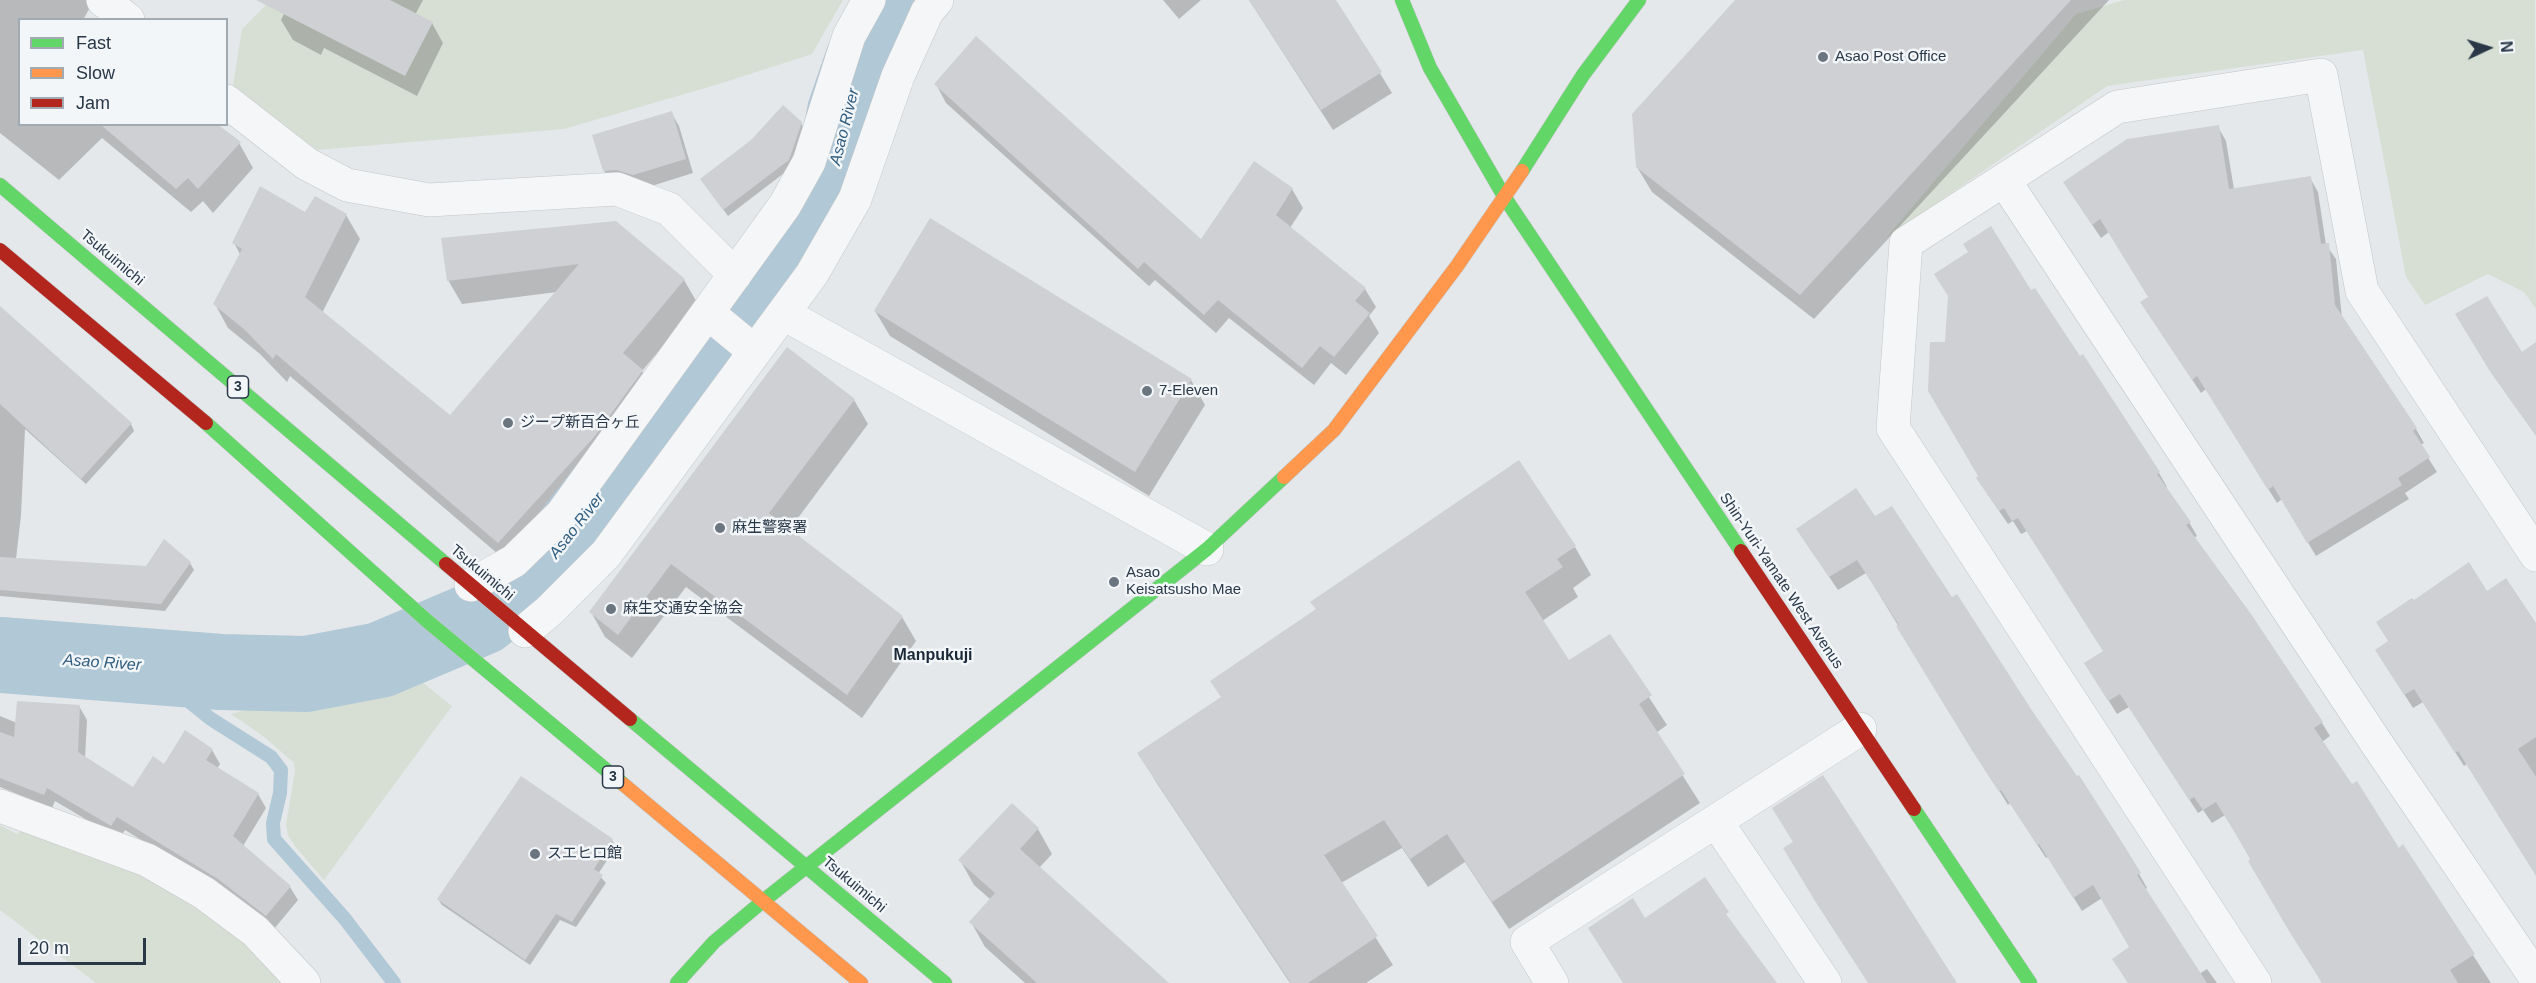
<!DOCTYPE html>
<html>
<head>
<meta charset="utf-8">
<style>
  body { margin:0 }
  #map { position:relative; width:2536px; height:983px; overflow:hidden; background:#e5e8ea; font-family:Helvetica,sans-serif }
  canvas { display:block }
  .legend { position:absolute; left:18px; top:18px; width:210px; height:108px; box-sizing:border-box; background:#f3f6f9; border:2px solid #a2aab2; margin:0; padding:8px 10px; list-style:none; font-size:18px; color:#293747 }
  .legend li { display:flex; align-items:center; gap:12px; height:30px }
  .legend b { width:30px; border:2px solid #a2aab2 }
  .north { position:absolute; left:2458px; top:18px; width:60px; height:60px; -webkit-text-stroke:4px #f3f6f9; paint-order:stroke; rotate:86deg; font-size:16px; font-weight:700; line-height:24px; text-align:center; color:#293747 }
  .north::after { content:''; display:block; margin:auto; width:21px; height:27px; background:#293747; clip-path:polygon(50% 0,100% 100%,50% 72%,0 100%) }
  .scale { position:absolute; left:18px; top:938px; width:128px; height:27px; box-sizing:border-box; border:3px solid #293747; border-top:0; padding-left:8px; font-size:18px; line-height:21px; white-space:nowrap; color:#293747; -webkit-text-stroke:4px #f3f6f9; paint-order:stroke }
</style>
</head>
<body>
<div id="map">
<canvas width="2536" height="983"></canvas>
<ul class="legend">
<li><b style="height:8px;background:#63d668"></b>Fast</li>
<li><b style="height:8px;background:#ff974d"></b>Slow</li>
<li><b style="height:8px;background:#b3261e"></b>Jam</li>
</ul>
<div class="north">N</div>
<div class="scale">20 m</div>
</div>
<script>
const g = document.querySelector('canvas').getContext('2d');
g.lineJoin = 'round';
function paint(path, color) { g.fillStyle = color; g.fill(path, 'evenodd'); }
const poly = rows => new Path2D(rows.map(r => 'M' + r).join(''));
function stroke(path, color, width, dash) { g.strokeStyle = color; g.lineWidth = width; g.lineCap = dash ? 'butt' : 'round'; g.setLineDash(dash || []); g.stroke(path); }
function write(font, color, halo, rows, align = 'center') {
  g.font = font + ' Helvetica,"Noto Sans JP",sans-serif'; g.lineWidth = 5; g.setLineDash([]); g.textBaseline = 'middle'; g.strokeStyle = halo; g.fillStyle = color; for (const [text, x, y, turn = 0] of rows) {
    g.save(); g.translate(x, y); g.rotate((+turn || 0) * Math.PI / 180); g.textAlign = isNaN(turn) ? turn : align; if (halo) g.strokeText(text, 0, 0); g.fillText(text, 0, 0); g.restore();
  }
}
paint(poly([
  [271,0,843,0,812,54,719,84,564,129,317,150,233,85,242,29],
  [2124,0,2535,0,2536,309,2524,292,2488,274,2425,305,2406,277,2363,50,2107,86,1886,238,2076,14],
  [422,682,452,706,324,880,294,845,288,835,286,825,295,771,294,763,263,736,231,714,260,706,339,702],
  [31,823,190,897,225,921,288,983,96,983,0,910,0,825,17,834]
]), '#d7dfd5');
paint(poly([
  [0,0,94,0,83,20,20,20,20,124,215,124,239,143,253,168,213,213,203,201,191,212,102,138,59,180,0,133],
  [291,0,423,0,415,15,432,23,443,43,417,96,324,48,321,55,293,40,281,20],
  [1163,0,1201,0,1179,19],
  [1249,0,1335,0,1392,93,1333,130],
  [1737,0,2109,0,1814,319,1652,192,1637,167],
  [936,84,1201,242,1254,163,1292,189,1303,208,1290,228,1365,289,1376,307,1369,316,1379,333,1346,375,1331,363,1314,385,1229,318,1216,333,1155,280,1149,286,946,103],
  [671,112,679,126,693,173,642,189,612,185,604,170],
  [801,123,805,130,792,167,728,216,706,186],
  [2218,127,2226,141,2234,189,2310,178,2318,192,2326,245,2336,259,2342,318,2416,429,2424,443,2420,445,2437,472,2405,493,2409,499,2316,556,2282,499,2277,503,2206,389,2201,393,2150,316,2150,297,2109,232,2101,238,2073,196],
  [305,214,346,215,360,239,322,313,450,417,557,292,462,304,448,280,616,223,684,280,698,304,642,371,655,395,512,566,290,376,287,382,260,354,228,328,215,304,240,254,234,243],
  [2030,292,2079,358,2083,356,2159,473,2167,487,2165,488,2189,522,2197,536,2194,538,2250,615,2322,723,2330,736,2322,742,2398,850,2403,847,2491,983,2322,983,2225,815,2212,823,2203,810,2198,813,2129,707,2117,714,2094,677,2104,652,2027,531,2021,534,2013,521,2008,524,1986,492,1980,477,1947,344,1949,298],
  [0,308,131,424,134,431,86,484,25,429,21,515,16,559,147,567,190,563,194,570,165,611,0,596],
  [875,311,1191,380,1205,405,1149,496,890,336],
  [854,400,868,424,789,530,902,617,916,641,862,718,686,587,632,658,605,637,591,612],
  [1875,518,1951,599,2124,847,2147,888,2145,890,2199,974,2207,969,2217,983,2128,983,2131,948,2102,898,2082,911,2048,857,2046,858,2010,803,2008,805,1866,573,1838,590,1806,543],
  [1575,547,1591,575,1573,588,1578,597,1542,621,1569,662,1609,636,1667,725,1656,733,1700,803,1509,929,1465,862,1428,887,1402,848,1341,883,1393,965,1366,983,1290,983,1156,782,1139,753],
  [2487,593,2536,626,2536,874,2467,764,2464,766,2423,702,2413,708,2385,664,2390,642,2413,602],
  [79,706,87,720,85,759,134,789,165,766,212,750,220,764,217,769,258,794,266,808,243,846,290,887,298,900,274,929,228,893,125,830,119,839,55,801,52,808,0,787,0,716,17,723],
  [521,778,612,840,616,847,598,874,606,883,576,927,560,920,530,965,442,905,438,899],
  [1038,829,1052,854,1039,868,1167,983,1025,983,985,947,971,922,991,900,974,885,960,860]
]), '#0003');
stroke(poly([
  [145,666,211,719,271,757,281,770,280,793,273,823,274,839,345,919,394,983]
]), '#b1c8d7', 14);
stroke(poly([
  [0,655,221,672,306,674,380,660,482,617,547,564,797,246,832,178,845,112,863,60,898,0]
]), '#b1c8d7', 76);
paint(poly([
  [256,0,390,0,433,22,405,76],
  [1249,0,1336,0,1382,72,1321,110],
  [1735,0,2071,0,1800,295,1636,167,1632,114],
  [976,36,1201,239,1254,161,1293,188,1276,215,1366,288,1355,301,1370,313,1334,357,1320,346,1302,368,1218,300,1204,315,1144,262,1138,269,934,84],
  [783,105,802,122,789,160,723,210,700,179,751,140],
  [672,111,686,159,633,175,616,170,603,171,592,135],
  [100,124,217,124,241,142,198,189,188,178,176,189],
  [2219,125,2229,189,2311,176,2321,244,2329,243,2335,305,2417,428,2413,431,2430,457,2398,478,2402,485,2307,543,2273,486,2268,490,2197,376,2192,380,2140,302,2148,297,2100,219,2092,225,2063,182,2127,139],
  [260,186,305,212,315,196,347,214,305,297,450,415,579,264,447,281,441,238,616,221,685,279,623,353,643,370,594,437,498,543,276,354,273,359,245,330,213,304,242,249,232,243],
  [930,218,1192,379,1135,472,874,311],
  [1991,226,2031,290,2035,288,2080,356,2083,354,2160,472,2157,474,2191,522,2186,525,2251,614,2323,722,2314,728,2352,784,2357,781,2399,848,2403,844,2475,954,2450,970,2458,983,2322,983,2289,931,2248,861,2251,859,2216,802,2203,810,2194,797,2189,800,2120,694,2108,701,2084,663,2103,651,2018,518,2012,521,2004,508,1999,511,1976,478,1978,476,1928,391,1930,342,1945,342,1948,296,1934,274,1968,252,1963,244],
  [2487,296,2522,352,2536,342,2536,436,2491,373,2455,314],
  [0,306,132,423,81,479,0,404],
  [787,347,855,399,769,513,903,616,847,695,671,564,618,635,589,612],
  [1519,460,1576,546,1557,559,1563,567,1525,592,1569,660,1610,634,1652,695,1639,704,1685,774,1492,902,1447,834,1410,859,1384,820,1324,855,1378,936,1308,983,1291,983,1137,753,1221,697,1210,681,1316,609,1310,602],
  [1856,488,1875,516,1892,506,1952,597,1957,594,2033,712,2077,776,2079,775,2125,847,2141,873,2137,875,2207,983,2128,983,2112,959,2129,947,2093,885,2073,898,2039,844,2037,845,2001,790,1999,792,1973,752,1896,626,1899,625,1857,560,1829,577,1796,529],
  [164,539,191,562,161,604,0,590,0,557,146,566],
  [2469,562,2487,591,2506,578,2536,623,2536,737,2518,749,2536,777,2536,876,2458,751,2455,753,2414,689,2404,695,2375,650,2388,641,2376,622,2412,598,2414,600],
  [17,701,80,705,78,752,133,787,153,756,164,764,185,730,213,749,206,760,259,793,233,836,291,886,266,916,218,879,117,817,111,826,47,788,44,795,0,778,0,732,14,737],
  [1823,775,1872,850,1957,983,1868,983,1815,901,1783,848,1793,842,1772,808],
  [521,776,613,839,594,869,603,875,572,922,556,914,525,960,437,899],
  [1012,803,1039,828,1020,849,1169,983,1037,983,969,922,995,893,958,860],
  [1705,877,1729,912,1726,914,1777,983,1623,983,1588,928,1633,898,1645,918]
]), '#ced0d3');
const street = poly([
  [103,0,128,20],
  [226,101,307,164,347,185,429,200,617,189,669,209,735,275],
  [2004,180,2375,741,2536,978],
  [708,313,754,351],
  [784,314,1207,549],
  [471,585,514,561,562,514,785,205,809,162,849,36,869,0],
  [525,631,549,611,606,554,812,274,855,199,898,76,927,12,937,0],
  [0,806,147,860,204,893,255,931,304,983],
  [1552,983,1527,942,1716,821],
  [1825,983,1716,821,1860,729],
  [2255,983,1893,428,1906,243,2117,107,2321,75,2362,291,2536,555]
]);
const fast = poly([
  [1402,0,1430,68,1505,198,1741,551],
  [1522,171,1583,75,1639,0],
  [0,185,446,564],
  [206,423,426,620,623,784],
  [630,719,945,983],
  [1914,809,2030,983],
  [677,983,714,942,763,901,1207,549,1284,477]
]);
const slow = poly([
  [1284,477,1334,430,1457,266,1522,171],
  [623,784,861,983]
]);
const jam = poly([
  [0,250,206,423],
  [1741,551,1914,809],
  [446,564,630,719]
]);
stroke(street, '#c3c6c8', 34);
stroke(fast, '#c3c6c8', 15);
stroke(slow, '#c3c6c8', 15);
stroke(jam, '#c3c6c8', 15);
stroke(street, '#f4f6f7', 33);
stroke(fast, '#63d668', 14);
stroke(slow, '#ff974d', 14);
stroke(jam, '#b3261e', 14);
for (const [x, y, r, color] of [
  [1823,57,6,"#6b7580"],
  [1147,391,6,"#6b7580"],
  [508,423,6,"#6b7580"],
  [720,528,6,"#6b7580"],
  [1114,582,6,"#6b7580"],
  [611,609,6,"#6b7580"],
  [535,854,6,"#6b7580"]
]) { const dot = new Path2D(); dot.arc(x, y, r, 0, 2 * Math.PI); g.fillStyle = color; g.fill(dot); stroke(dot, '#f3f6f9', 2); }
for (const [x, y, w] of [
  [238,387,21],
  [613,777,21]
]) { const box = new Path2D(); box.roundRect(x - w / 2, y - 11, w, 22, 4.5); g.fillStyle = '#f3f6f9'; g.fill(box); stroke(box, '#293747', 1.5); }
write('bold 14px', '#293747', null, [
  ["3",238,387],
  ["3",613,777]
]);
write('15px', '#293747', '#f3f6f9', [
  ["Asao Post Office",1835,57],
  ["7-Eleven",1159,391],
  ["ジープ新百合ヶ丘",520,423],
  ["麻生警察署",732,528],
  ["Asao",1126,573],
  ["Keisatsusho Mae",1126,590],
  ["麻生交通安全協会",623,609],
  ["スエヒロ館",547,854]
], 'left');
write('15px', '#293747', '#f3f6f9', [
  ["Tsukuimichi",112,258,40],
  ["Tsukuimichi",482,573,40],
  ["Shin-Yuri-Yamate West Avenus",1781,581,56],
  ["Tsukuimichi",854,885,40]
]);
write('italic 16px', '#2f5c7f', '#f3f6f9', [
  ["Asao River",845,127,-76],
  ["Asao River",577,526,-52],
  ["Asao River",102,663,4]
]);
write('bold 16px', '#1b2837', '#f3f6f9', [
  ["Manpukuji",933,656]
]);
</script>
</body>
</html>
